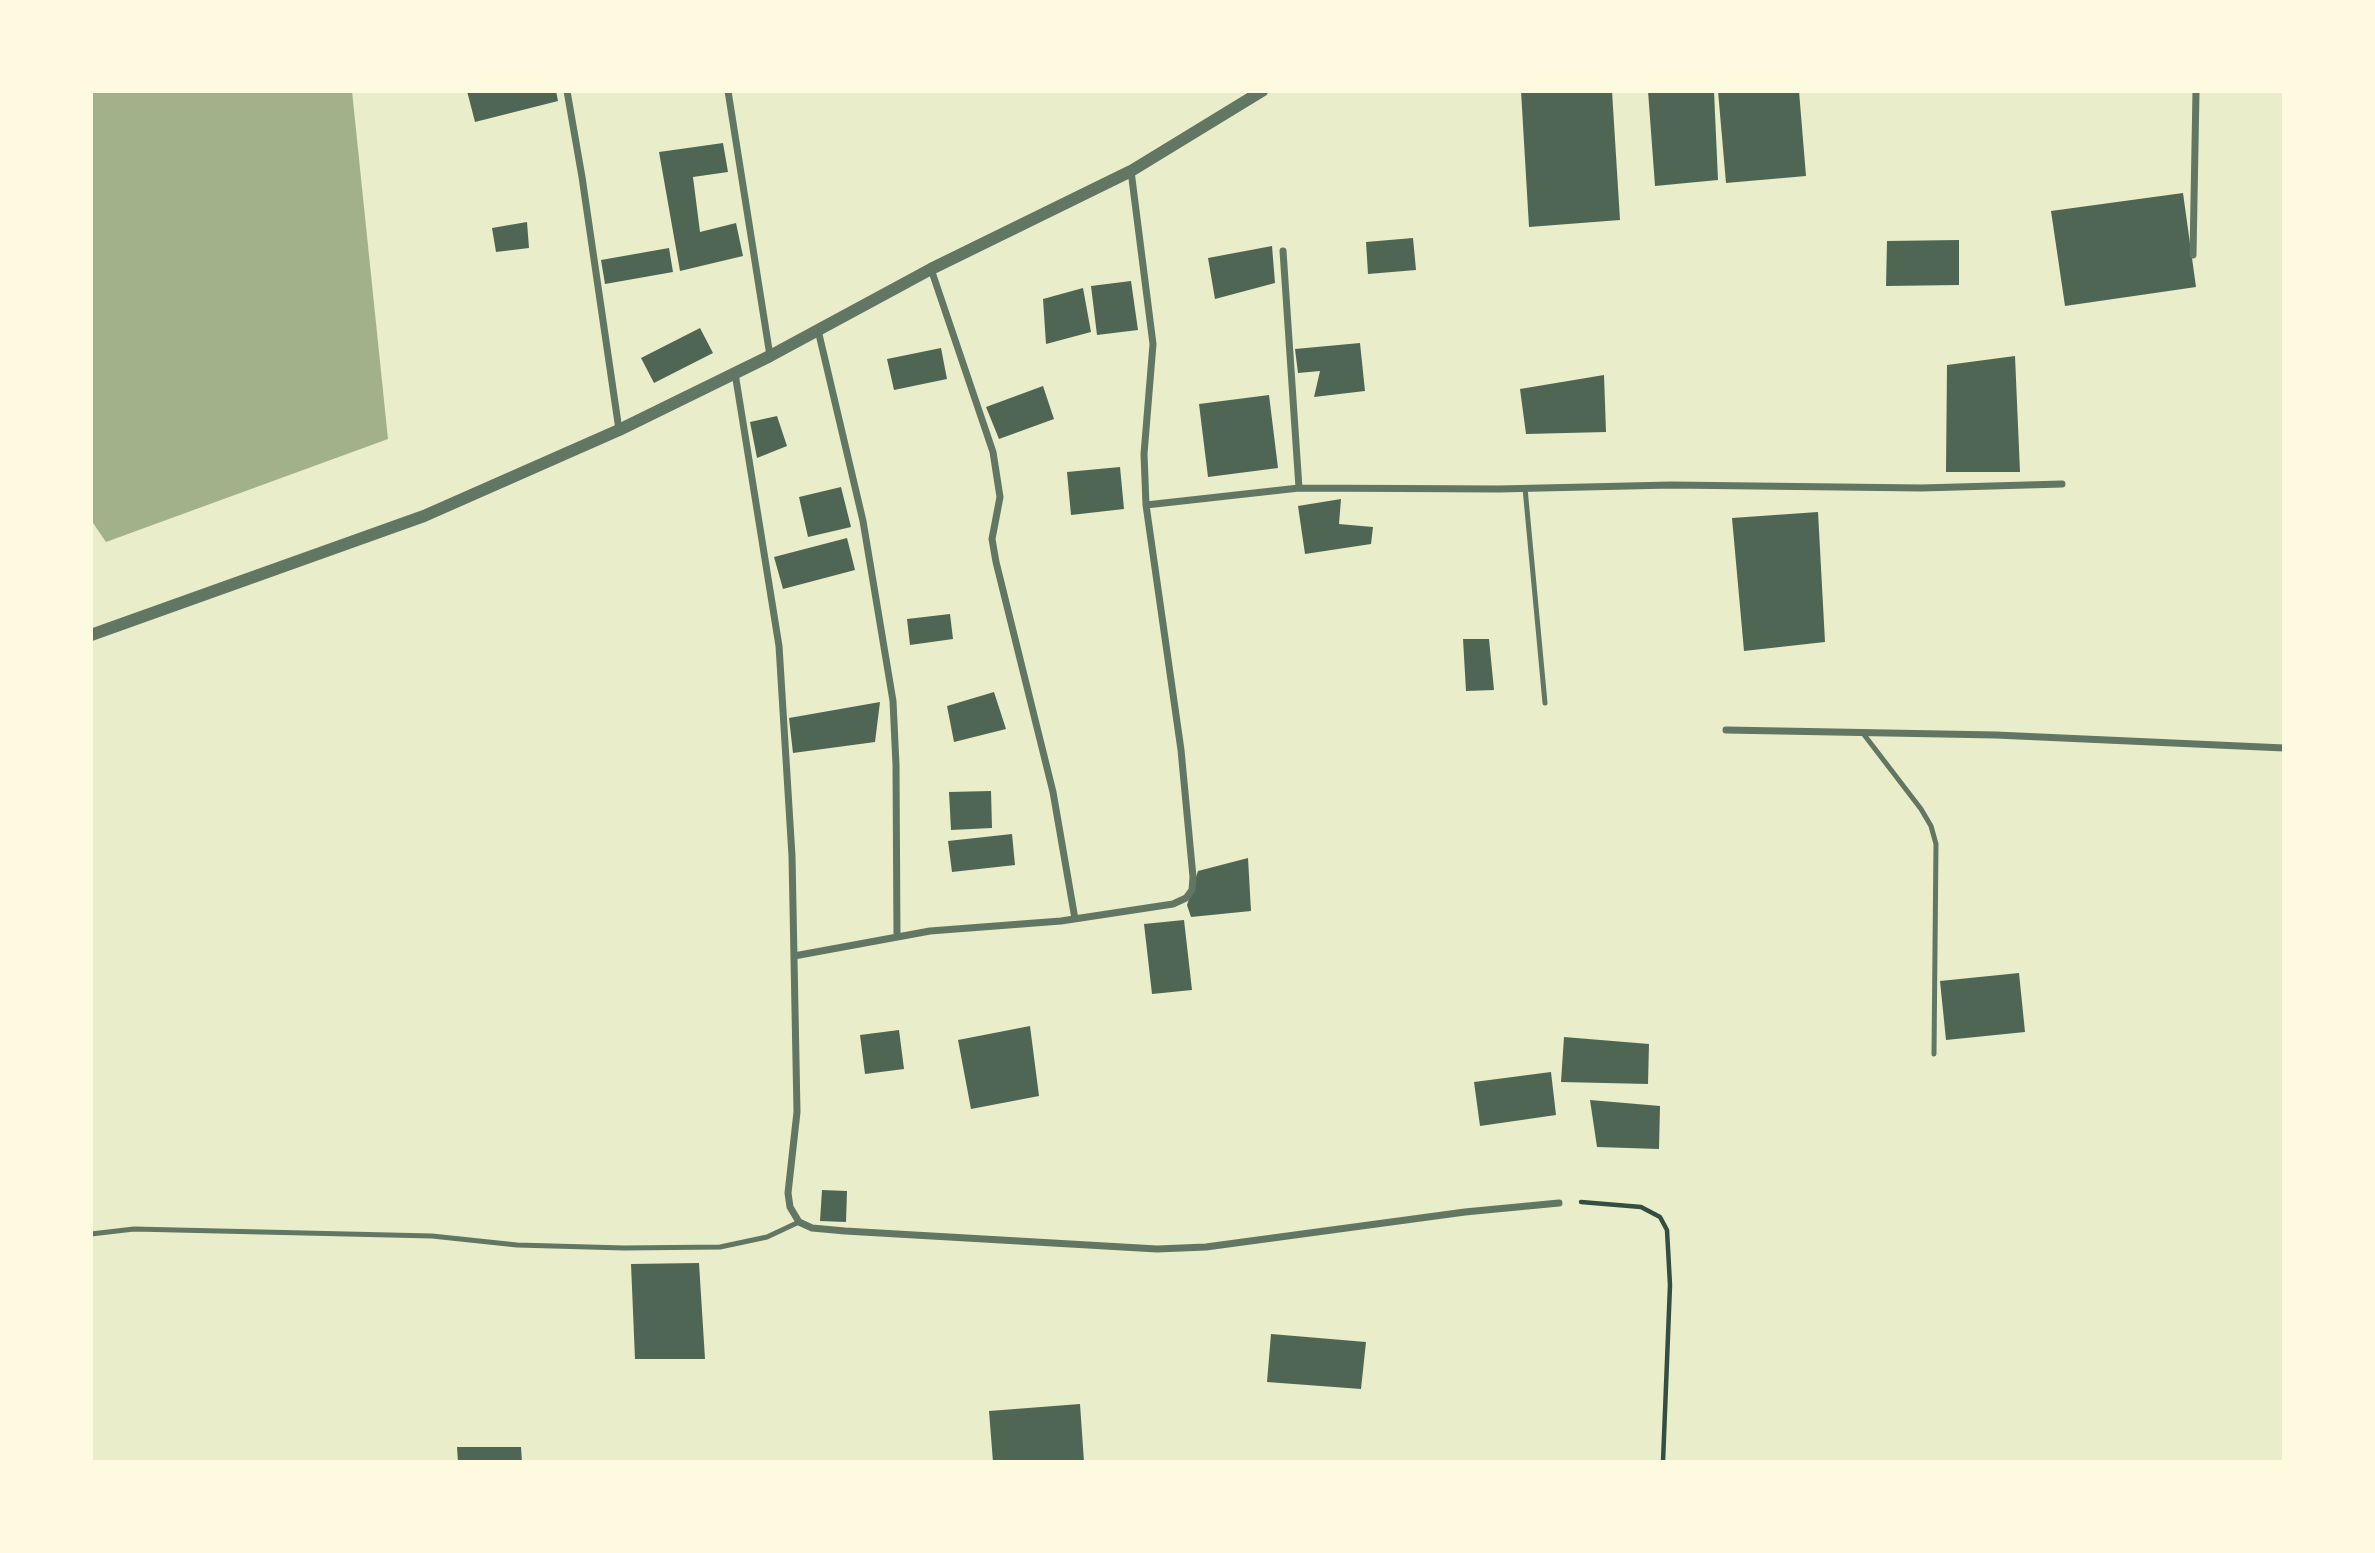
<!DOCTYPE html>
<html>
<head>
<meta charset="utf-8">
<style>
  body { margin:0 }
  #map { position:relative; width:2375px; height:1553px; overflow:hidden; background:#e9edc9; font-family:"Public Sans",sans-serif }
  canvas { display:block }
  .frame { position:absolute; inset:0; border:93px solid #fefae0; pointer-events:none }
</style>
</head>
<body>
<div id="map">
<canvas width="2375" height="1553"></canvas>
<div class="frame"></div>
</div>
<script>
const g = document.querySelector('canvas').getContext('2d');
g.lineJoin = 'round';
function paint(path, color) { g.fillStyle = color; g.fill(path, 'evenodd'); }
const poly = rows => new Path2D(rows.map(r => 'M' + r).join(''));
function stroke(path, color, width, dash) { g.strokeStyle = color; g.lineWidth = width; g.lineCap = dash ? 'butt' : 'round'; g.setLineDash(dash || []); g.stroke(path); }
paint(poly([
  [91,91,352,91,388,439,106,542,91,520]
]), '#a3b18a');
paint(poly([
  [467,91,556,91,558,101,475,122],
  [1521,91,1612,91,1620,220,1529,227],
  [1648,91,1714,91,1718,180,1655,186],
  [1718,91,1799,91,1806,176,1726,183],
  [723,143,728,172,693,177,700,232,736,223,743,256,680,271,659,152],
  [2183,193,2196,287,2065,306,2051,211],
  [527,222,529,248,496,252,492,228],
  [1413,238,1416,270,1368,274,1366,242],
  [1959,240,1959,285,1886,286,1887,241],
  [1272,246,1275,283,1215,299,1208,258],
  [669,248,673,272,605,284,601,260],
  [1131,281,1138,330,1097,335,1091,286],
  [1083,288,1091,332,1046,344,1043,299],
  [700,328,713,353,654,383,641,358],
  [1360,343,1365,391,1314,397,1320,371,1298,373,1295,349],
  [941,348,947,379,894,390,887,359],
  [2015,356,2020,472,1946,472,1947,365],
  [1604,375,1606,432,1526,434,1520,389],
  [1043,386,1054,419,999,439,986,407],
  [1269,395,1278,468,1208,477,1199,404],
  [777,416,787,446,757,458,750,422],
  [1120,467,1124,509,1071,515,1067,472],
  [841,487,851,527,808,537,799,497],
  [1341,499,1339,524,1373,527,1371,544,1305,554,1298,506],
  [1818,512,1825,642,1744,651,1732,518],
  [847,538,855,570,783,589,774,557],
  [950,614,953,639,910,645,907,619],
  [1463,639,1489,639,1494,690,1466,691],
  [994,692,1006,729,954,742,947,706],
  [880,702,875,742,793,753,789,718],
  [991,791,992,828,951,830,949,792],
  [1012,834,1015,865,952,872,948,841],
  [1248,858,1251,911,1191,917,1187,905,1198,871],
  [1184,920,1192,990,1152,994,1144,924],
  [2019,973,2025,1032,1946,1040,1940,981],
  [1030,1026,1039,1096,971,1109,958,1040],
  [899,1030,904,1069,865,1074,860,1035],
  [1564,1037,1649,1044,1648,1084,1561,1082],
  [1551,1072,1556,1115,1480,1126,1474,1082],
  [1590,1100,1660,1106,1659,1149,1597,1147],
  [822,1190,847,1191,846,1222,820,1221],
  [699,1263,705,1359,635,1359,631,1264],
  [1271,1334,1366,1342,1361,1389,1267,1382],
  [1080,1404,1084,1462,993,1462,989,1411],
  [457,1447,521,1447,522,1462,458,1462]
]), '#4f6655');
stroke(poly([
  [1581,1202,1641,1207,1660,1217,1667,1230,1670,1285,1663,1462]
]), '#344e41', 4.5);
stroke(poly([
  [1525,488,1545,703],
  [1862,732,1921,809,1931,826,1936,844,1934,1054],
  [91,1234,134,1229,432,1236,517,1245,624,1248,720,1247,767,1237,799,1222]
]), '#617663', 5);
stroke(poly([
  [567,91,582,177,619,430],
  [728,91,770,356],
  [1283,251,1299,488],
  [2193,255,2196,91],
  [931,269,993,452,1000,497,992,539,996,562,1053,792,1075,919],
  [818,330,863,521,893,701,896,765,897,937],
  [735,373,779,646,792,856,797,1112,788,1193,790,1207,799,1222,812,1228,845,1231,1157,1249,1206,1247,1465,1212,1559,1203],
  [1146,505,1299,488,1499,489,1671,485,1922,488,2062,484],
  [1726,730,1996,735,2284,748],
  [794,956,930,931,1061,921,1173,904,1186,898,1192,890,1193,877,1181,750,1146,505,1144,454,1153,344,1131,171]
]), '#617663', 7);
stroke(poly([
  [91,635,424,516,619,430,770,356,931,269,1131,171,1262,91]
]), '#617663', 12);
</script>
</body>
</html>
